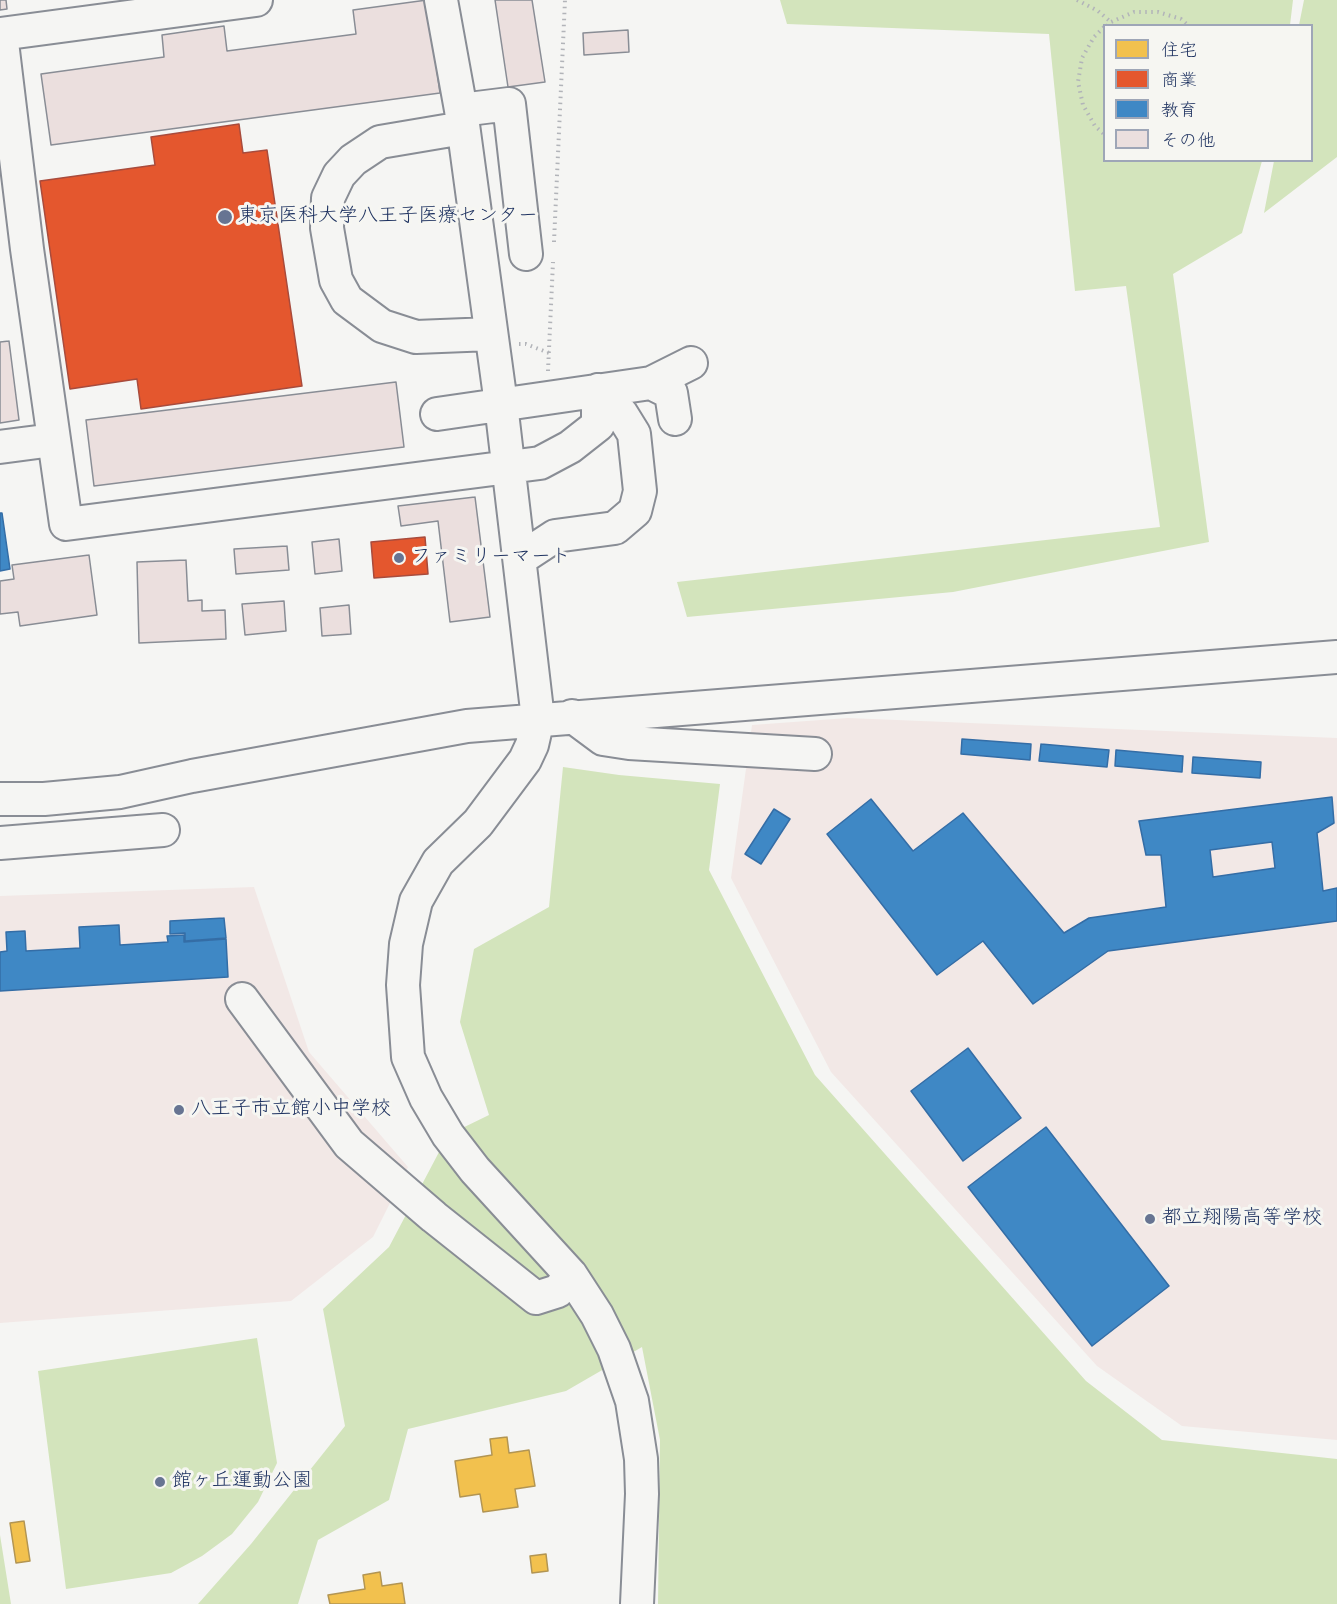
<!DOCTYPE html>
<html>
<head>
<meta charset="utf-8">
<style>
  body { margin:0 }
  #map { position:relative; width:1337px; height:1604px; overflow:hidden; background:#f5f5f3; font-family:"Architects Daughter","Klee One",sans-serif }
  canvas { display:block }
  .legend { position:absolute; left:1103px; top:24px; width:210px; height:138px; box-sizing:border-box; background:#f6f6f2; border:2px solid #9ea6b7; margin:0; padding:8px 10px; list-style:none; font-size:18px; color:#1b2f5e }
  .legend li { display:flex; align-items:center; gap:12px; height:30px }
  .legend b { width:30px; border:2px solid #9ea6b7 }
</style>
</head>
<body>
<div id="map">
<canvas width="1337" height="1604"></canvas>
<ul class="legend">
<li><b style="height:16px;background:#f2c14e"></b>住宅</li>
<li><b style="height:16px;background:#e4572e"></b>商業</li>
<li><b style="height:16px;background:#3f88c5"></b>教育</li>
<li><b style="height:16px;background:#ebdfde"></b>その他</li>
</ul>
</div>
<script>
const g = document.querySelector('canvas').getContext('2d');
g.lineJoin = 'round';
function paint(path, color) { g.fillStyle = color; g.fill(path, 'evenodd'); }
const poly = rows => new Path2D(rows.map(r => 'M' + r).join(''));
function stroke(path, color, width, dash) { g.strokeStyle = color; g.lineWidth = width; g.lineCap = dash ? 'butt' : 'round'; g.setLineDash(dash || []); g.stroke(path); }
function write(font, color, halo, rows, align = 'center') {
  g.font = font + ' "Architects Daughter","Klee One",sans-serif'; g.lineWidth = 6; g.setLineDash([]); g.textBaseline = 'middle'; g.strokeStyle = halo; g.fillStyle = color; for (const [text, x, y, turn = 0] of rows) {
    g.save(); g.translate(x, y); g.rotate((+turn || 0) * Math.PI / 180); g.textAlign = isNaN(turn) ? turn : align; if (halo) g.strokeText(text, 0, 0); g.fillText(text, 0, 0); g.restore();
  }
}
paint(poly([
  [848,718,1337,738,1337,1440,1182,1426,1097,1366,831,1072,731,878,752,725],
  [254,887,309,1052,408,1167,373,1237,291,1301,0,1323,0,896]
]), '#f2e8e6');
paint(poly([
  [780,0,1293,0,1290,25,1104,26,1104,160,1262,161,1242,233,1173,274,1209,542,953,592,687,617,677,582,1160,527,1126,286,1075,291,1049,34,787,24],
  [1304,0,1337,0,1337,157,1264,213,1274,161,1312,160,1312,26,1299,25],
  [563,767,619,775,720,784,709,870,815,1075,1086,1381,1162,1440,1337,1459,1337,1604,658,1604,660,1440,642,1347,566,1391,408,1429,389,1500,318,1540,298,1604,198,1604,251,1544,345,1426,323,1309,389,1247,448,1135,489,1115,460,1022,474,949,549,907],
  [257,1338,277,1463,258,1502,232,1534,202,1556,171,1573,66,1589,38,1371],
  [0,1535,11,1604,0,1604]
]), '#d3e4bc');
const homes = poly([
  [507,1437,509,1453,529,1450,535,1486,515,1489,518,1507,483,1512,480,1494,460,1497,455,1461,492,1455,490,1439,507,1437],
  [24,1521,30,1561,16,1563,10,1523,24,1521],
  [546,1554,548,1571,532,1573,530,1556,546,1554],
  [380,1572,382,1586,402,1583,405,1604,330,1604,328,1595,365,1589,363,1575,380,1572]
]);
paint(homes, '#f2c14e');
stroke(homes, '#b29553', 1.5);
const shops = poly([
  [239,124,243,153,267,150,302,386,141,409,137,379,70,389,40,181,155,165,151,137,239,124],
  [425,537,428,574,374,578,371,542,425,537]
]);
paint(shops, '#e4572e');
stroke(shops, '#a84b3c', 1.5);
const schools = poly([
  [0,513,2,513,10,569,0,571,0,513],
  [962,739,1031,744,1030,760,961,754,962,739],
  [1041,744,1109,750,1107,767,1039,761,1041,744],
  [1116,750,1183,756,1182,772,1115,766,1116,750],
  [1193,757,1261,762,1260,778,1192,773,1193,757],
  [1332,797,1334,823,1317,833,1323,891,1337,888,1337,921,1108,951,1033,1004,983,941,937,975,827,834,871,799,913,851,963,813,1064,933,1089,918,1166,907,1161,855,1146,855,1139,821,1332,797],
  [1272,842,1275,868,1213,877,1210,850,1272,842],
  [774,809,790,819,761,864,745,854,774,809],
  [224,918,226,938,185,941,185,933,170,934,170,921,224,918],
  [119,925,120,945,168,942,167,936,184,935,184,942,226,939,228,977,0,991,0,952,7,951,6,932,25,931,26,951,80,948,79,927,119,925],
  [968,1048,1021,1118,963,1161,911,1091,968,1048],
  [1046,1127,1169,1286,1092,1346,968,1187,1046,1127]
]);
paint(schools, '#3f88c5');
stroke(schools, '#346da6', 1.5);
const building = poly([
  [0,0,6,0,7,9,0,10,0,0],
  [427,0,440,93,51,145,41,74,164,57,162,35,224,26,227,51,356,34,353,10,427,0],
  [495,0,532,0,545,82,508,87,495,0],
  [628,30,629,52,584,55,583,33,628,30],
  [9,341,19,420,0,423,0,342,9,341],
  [396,382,404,447,94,486,86,420,396,382],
  [475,497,490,617,450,622,438,521,401,526,398,506,475,497],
  [339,539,342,571,315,574,312,542,339,539],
  [287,546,289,570,236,574,234,549,287,546],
  [89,555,97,615,20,626,18,612,0,614,0,581,14,579,12,565,89,555],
  [186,560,188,601,202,600,202,611,225,610,226,639,139,643,137,562,186,560],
  [284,601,286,631,245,635,242,604,284,601],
  [349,605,351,634,322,636,320,608,349,605]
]);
paint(building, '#ebdfde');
stroke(building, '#898d95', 1.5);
const minor = poly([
  [256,0,1,34,27,249,66,524,540,463,570,447,598,425,598,390],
  [441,0,461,110,501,404,538,719,532,745,525,760,478,823,438,862,416,901,406,944,403,985,408,1057,426,1098,448,1135,475,1170,571,1275,597,1315,614,1349,632,1401,641,1459,642,1494,637,1604],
  [461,110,509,104,526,254],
  [463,128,380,142,353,160,339,175,328,198,327,228,336,280,347,300,382,326,416,337,491,334],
  [651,383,671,393,675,419],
  [437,414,651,383,691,363],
  [0,447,53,440],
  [520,559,555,536,615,528,635,511,640,491,634,434,621,413,598,390],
  [572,716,603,739,629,743,815,754],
  [0,799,44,799,120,792,192,776,467,726,1337,657],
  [0,843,163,830],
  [242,999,349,1144,434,1217,536,1298,558,1291,571,1275]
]);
stroke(minor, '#898d95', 36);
stroke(poly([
  [1077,0,1098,11,1111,22],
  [1107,26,1111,22,1134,12,1158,12,1181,19,1189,26],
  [1104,27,1094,37,1082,58,1078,82,1083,105,1095,126,1104,134],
  [554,242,565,0],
  [519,344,526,344,549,353],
  [548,371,553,262]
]), '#b2b4b9', 4, [1.5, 4.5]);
stroke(minor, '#f5f5f3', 32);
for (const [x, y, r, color] of [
  [225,217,8,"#677492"],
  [399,558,6,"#677492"],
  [179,1110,6,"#677492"],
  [1150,1219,6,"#677492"],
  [160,1482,6,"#677492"]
]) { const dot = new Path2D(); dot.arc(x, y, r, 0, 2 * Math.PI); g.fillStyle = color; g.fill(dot); stroke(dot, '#f6f6f2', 2); }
write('20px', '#1b2f5e', '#f6f6f2', [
  ["東京医科大学八王子医療センター",238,217],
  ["ファミリーマート",411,558],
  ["八王子市立館小中学校",191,1110],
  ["都立翔陽高等学校",1162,1219],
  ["館ヶ丘運動公園",172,1482]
], 'left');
</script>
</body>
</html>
